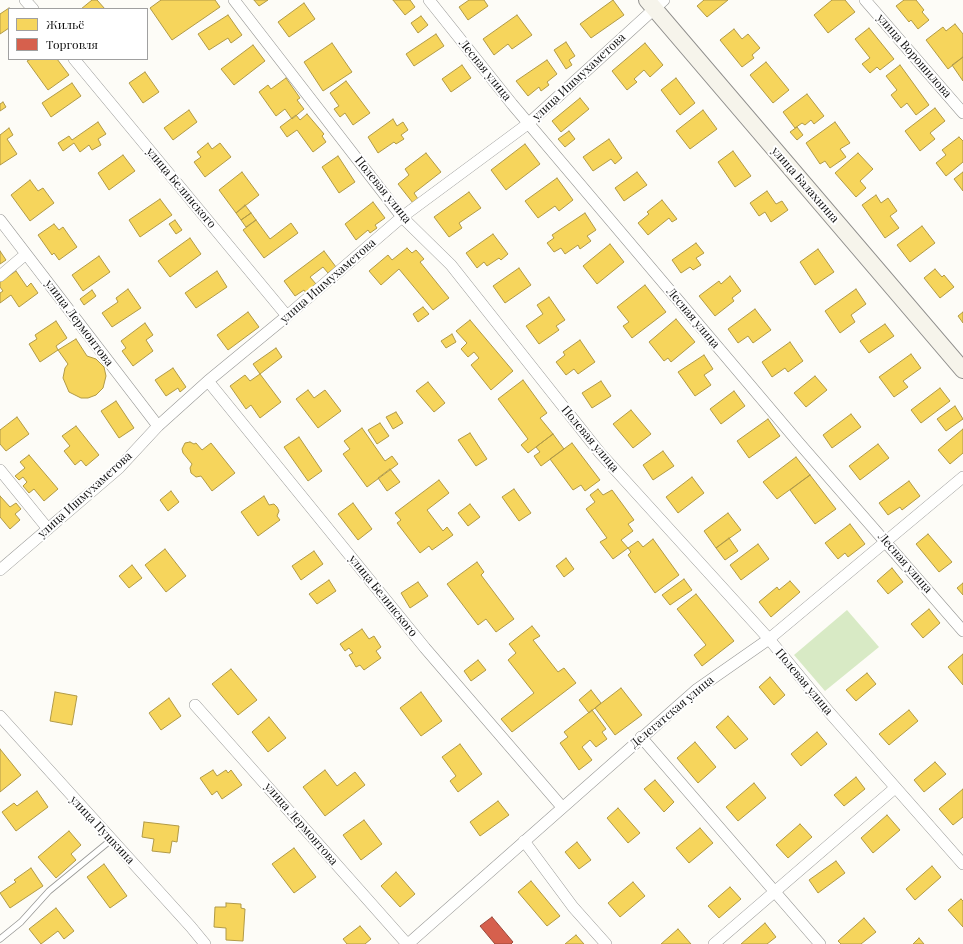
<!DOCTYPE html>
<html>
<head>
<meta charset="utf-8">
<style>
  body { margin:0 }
  #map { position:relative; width:963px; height:944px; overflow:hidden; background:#fdfcf7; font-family:"Playfair Display",serif }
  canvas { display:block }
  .legend { position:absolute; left:8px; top:8px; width:140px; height:52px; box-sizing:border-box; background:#fff; border:1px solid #a0a0a0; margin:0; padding:5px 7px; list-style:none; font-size:12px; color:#111 }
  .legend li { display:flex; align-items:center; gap:8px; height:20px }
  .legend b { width:20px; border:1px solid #a0a0a0 }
</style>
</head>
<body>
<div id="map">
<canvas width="963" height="944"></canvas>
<ul class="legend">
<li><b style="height:11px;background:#f6d55c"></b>Жильё</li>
<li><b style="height:11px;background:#d6604d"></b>Торговля</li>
</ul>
</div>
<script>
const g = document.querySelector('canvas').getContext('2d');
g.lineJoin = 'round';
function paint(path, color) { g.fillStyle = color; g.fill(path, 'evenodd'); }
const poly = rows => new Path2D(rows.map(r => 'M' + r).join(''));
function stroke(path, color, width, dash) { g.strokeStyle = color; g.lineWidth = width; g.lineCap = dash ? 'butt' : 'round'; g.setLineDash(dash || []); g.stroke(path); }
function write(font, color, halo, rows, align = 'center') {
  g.font = font + ' "Playfair Display",serif'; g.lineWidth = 4; g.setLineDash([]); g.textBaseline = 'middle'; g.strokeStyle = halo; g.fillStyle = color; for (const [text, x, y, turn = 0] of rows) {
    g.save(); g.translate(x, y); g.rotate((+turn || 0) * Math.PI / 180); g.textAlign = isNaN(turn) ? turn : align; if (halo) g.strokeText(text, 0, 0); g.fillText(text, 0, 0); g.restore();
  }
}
paint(poly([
  [847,610,879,647,825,691,794,655]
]), '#d8eac5');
const homes = poly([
  [92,0,97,0,105,9,81,9,92,0],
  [161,0,215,0,220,7,172,40,150,8,161,0],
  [254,0,268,0,259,6,254,0],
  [393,0,410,0,415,7,405,15,393,0],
  [469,0,484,0,488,6,468,20,459,7,469,0],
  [613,0,624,15,591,38,580,24,613,0],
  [704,0,728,0,707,17,697,6,704,0],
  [832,0,845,0,855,12,828,33,814,15,832,0],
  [904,0,916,0,924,10,922,12,929,20,918,29,911,20,909,22,896,6,904,0],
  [304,3,315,19,289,37,278,22,304,3],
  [9,8,9,28,0,34,0,14,9,8],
  [228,15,242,35,231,43,228,38,209,50,198,34,228,15],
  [517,15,532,35,512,49,508,44,494,55,483,39,517,15],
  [421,16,428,25,418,33,411,23,421,16],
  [955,24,963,34,963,57,948,69,926,40,943,27,946,31,955,24],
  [869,28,894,59,880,70,877,67,870,73,862,64,870,58,855,39,869,28],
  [734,29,742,39,748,34,760,48,752,55,754,58,742,67,720,40,734,29],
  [436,34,444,46,414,66,406,54,436,34],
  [566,42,575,56,569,60,572,65,566,69,554,50,566,42],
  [332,43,352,72,323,91,304,62,332,43],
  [645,43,663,65,650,77,644,70,634,79,637,82,627,90,612,71,645,43],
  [253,45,265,61,234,85,221,69,253,45],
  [963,57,963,81,952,65,963,57],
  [31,59,57,59,69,75,48,90,27,61,31,59],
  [547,60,557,74,547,82,549,85,541,91,539,87,528,96,516,81,547,60],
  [766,62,789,90,773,103,750,75,766,62],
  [462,65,471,78,451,92,442,79,462,65],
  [900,65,929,105,916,115,907,103,901,108,891,95,897,90,886,76,900,65],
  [145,72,159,92,143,103,129,83,145,72],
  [286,78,300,98,297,100,304,109,292,119,285,109,276,116,259,92,268,85,271,89,286,78],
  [676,78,695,103,680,115,661,90,676,78],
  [346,81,370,113,353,125,345,113,340,117,334,109,339,106,330,93,346,81],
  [72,83,81,96,51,117,42,103,72,83],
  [807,94,824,116,814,124,811,120,805,125,802,123,795,128,783,112,807,94],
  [580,98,589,109,561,132,552,121,580,98],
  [3,102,6,107,0,111,0,104,3,102],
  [935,108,945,121,930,133,935,139,920,151,905,131,935,108],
  [189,110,197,122,173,140,164,128,189,110],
  [703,110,717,129,690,149,676,131,703,110],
  [307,114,324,134,322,136,326,142,313,152,297,130,287,137,280,127,296,115,300,120,307,114],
  [393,119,397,126,403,122,408,130,401,135,404,139,396,144,394,142,378,153,368,137,393,119],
  [98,122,106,134,98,139,101,145,92,150,89,145,80,152,74,143,63,151,58,143,69,136,72,140,98,122],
  [835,122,850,143,840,149,846,157,830,168,825,161,820,164,806,143,835,122],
  [797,127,803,135,797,140,790,132,797,127],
  [9,128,13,135,7,139,17,154,0,165,0,135,9,128],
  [569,131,575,139,565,147,558,139,569,131],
  [959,137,963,141,963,162,946,176,936,163,946,155,942,150,959,137],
  [609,139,622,158,615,164,611,159,593,171,583,157,609,139],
  [208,143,212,149,220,143,231,157,205,177,194,162,201,157,197,152,208,143],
  [525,144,540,164,506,190,491,170,525,144],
  [733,151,751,176,735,187,718,162,733,151],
  [426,153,441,172,414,193,418,199,413,203,398,184,409,175,405,169,426,153],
  [858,153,873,169,860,181,866,188,856,197,835,173,858,153],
  [123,155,135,171,109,190,98,173,123,155],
  [338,156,355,182,339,193,322,167,338,156],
  [242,172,259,195,236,213,219,190,242,172],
  [637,172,647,185,624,201,615,188,637,172],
  [963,172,963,191,954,179,963,172],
  [557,178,573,200,559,211,555,206,538,218,525,201,557,178],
  [30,180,38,191,43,188,54,203,30,221,11,195,30,180],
  [767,191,776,204,782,201,788,210,771,222,765,212,759,216,750,203,767,191],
  [469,192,481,208,459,223,462,228,449,237,434,217,469,192],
  [876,195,881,203,888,198,897,211,890,216,899,228,885,238,862,205,876,195],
  [160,199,172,215,140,237,129,220,160,199],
  [662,200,677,219,672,222,669,218,648,235,638,223,649,214,647,212,662,200],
  [373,202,385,218,375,225,377,228,370,233,368,230,356,240,345,224,373,202],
  [245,205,251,213,241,220,236,213,245,205],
  [251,213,256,220,246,227,241,220,251,213],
  [585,213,596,230,587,236,591,241,580,249,578,245,565,254,561,248,554,252,547,243,554,238,552,235,585,213],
  [175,220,182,230,176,234,169,224,175,220],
  [256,220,270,239,291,223,298,233,264,258,243,230,256,220],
  [54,224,59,230,63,227,77,247,59,260,54,253,52,255,38,235,54,224],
  [922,226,935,243,910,262,897,245,922,226],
  [493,234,508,254,501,260,499,258,487,266,484,262,477,268,466,253,493,234],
  [190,238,201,254,170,277,158,261,190,238],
  [696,243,704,253,696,258,701,265,693,270,690,267,681,273,672,260,696,243],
  [610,244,624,262,597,284,583,266,610,244],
  [407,248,412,253,416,250,424,259,420,262,449,298,433,310,399,269,381,285,369,271,388,255,392,260,407,248],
  [818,249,834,272,815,285,800,262,818,249],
  [0,251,6,260,0,264,0,251],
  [324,251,336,267,328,273,323,267,310,277,316,284,306,293,304,290,295,296,284,281,324,251],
  [99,256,110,272,83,291,72,275,99,256],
  [519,268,531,285,505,303,493,286,519,268],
  [935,269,942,277,944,275,954,287,940,298,924,278,935,269],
  [16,271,27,287,31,283,38,293,19,307,11,295,0,303,0,293,3,291,0,287,0,282,16,271],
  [217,271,227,287,196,308,185,293,217,271],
  [730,276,741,291,732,298,734,301,715,316,699,296,719,281,721,284,730,276],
  [645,285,666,312,632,338,623,326,629,322,617,307,645,285],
  [128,289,141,308,112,327,102,313,118,302,116,298,128,289],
  [856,289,866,304,851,315,855,322,840,333,825,311,856,289],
  [92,290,96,296,84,305,80,299,92,290],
  [549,297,565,320,556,326,559,330,539,344,526,326,543,314,537,305,549,297],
  [423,307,429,314,418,322,413,314,423,307],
  [755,309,771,330,753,343,748,336,738,343,728,329,755,309],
  [248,312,259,327,228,350,217,335,248,312],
  [963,312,963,323,958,316,963,312],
  [676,319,695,342,671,362,668,358,664,361,649,342,676,319],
  [470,320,513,371,491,390,471,365,479,358,474,352,468,357,461,349,467,343,456,331,470,320],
  [56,321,67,338,56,346,58,350,40,362,29,344,37,339,35,335,56,321],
  [145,323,153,335,146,340,153,351,133,366,122,351,126,348,121,341,145,323],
  [885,324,894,336,869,353,860,341,885,324],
  [452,334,456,342,446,348,441,341,452,334],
  [76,339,87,356,96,359,104,367,106,376,103,388,96,395,88,398,81,398,69,392,63,378,65,368,68,364,58,350,76,339],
  [580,340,595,362,578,374,574,369,566,375,556,362,565,355,563,352,580,340],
  [790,342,803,361,788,372,785,368,772,377,762,362,790,342],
  [276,348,282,357,260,374,253,364,276,348],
  [911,354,921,368,903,381,908,387,894,397,879,377,911,354],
  [704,355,713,369,704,375,711,385,695,396,678,372,704,355],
  [173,368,186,387,180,392,178,388,166,396,155,380,173,368],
  [260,374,281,402,260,418,251,405,246,409,230,386,245,375,250,381,260,374],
  [815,376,827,390,806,407,794,393,815,376],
  [523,380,547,413,540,418,553,434,528,453,521,445,528,439,498,399,523,380],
  [601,381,611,396,592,408,582,393,601,381],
  [428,382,445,403,434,412,416,391,428,382],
  [940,388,950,401,921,423,911,410,940,388],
  [308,390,314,398,325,390,341,411,318,428,296,399,308,390],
  [734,391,745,406,721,424,710,409,734,391],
  [116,401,134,428,119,438,101,411,116,401],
  [955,406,963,419,946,431,937,419,955,406],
  [631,410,651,434,633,448,613,424,631,410],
  [396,412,403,423,393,429,386,417,396,412],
  [851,414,861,427,832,448,823,435,851,414],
  [17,417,29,434,6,451,0,444,0,430,17,417],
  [768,419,780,436,749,458,737,441,768,419],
  [380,423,389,436,377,444,368,430,380,423],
  [76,426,99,455,86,466,81,460,75,465,64,451,70,446,62,436,76,426],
  [362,428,385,461,392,456,398,464,367,487,343,454,350,449,344,441,362,428],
  [963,429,963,453,950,464,938,450,963,429],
  [470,433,487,459,476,466,458,440,470,433],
  [553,434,564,449,541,466,534,456,540,452,536,447,553,434],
  [299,437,322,471,308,481,284,447,299,437],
  [190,442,194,444,196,443,202,450,211,443,235,473,212,491,201,476,196,477,191,473,190,468,192,464,183,453,182,449,185,443,190,442],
  [572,443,600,480,585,491,581,485,573,490,550,459,572,443],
  [878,444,889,458,860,480,849,466,878,444],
  [663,451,674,466,653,480,643,465,663,451],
  [29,455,58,489,44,501,34,489,29,493,23,486,27,482,23,477,19,480,15,476,25,468,20,462,29,455],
  [796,457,810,475,777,499,763,482,796,457],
  [390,469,400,482,387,491,378,478,390,469],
  [810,475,836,509,815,524,790,490,810,475],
  [692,477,704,493,678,513,666,497,692,477],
  [439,480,449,493,427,510,443,531,447,527,453,535,432,550,429,546,420,553,397,523,401,520,395,513,439,480],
  [909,481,920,496,902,510,900,507,888,515,879,503,909,481],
  [514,489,531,513,519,521,502,497,514,489],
  [598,489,603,495,612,490,634,520,628,524,633,531,621,540,628,548,613,559,600,542,607,538,586,509,595,502,590,495,598,489],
  [171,491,179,502,168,511,160,500,171,491],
  [0,496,10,507,16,503,21,509,15,514,20,520,10,529,0,517,0,496],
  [264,496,269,505,274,504,277,507,279,511,277,516,280,520,258,536,241,512,264,496],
  [353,503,372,529,358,540,338,514,353,503],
  [470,504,480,517,468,526,458,513,470,504],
  [728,513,741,530,716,548,704,531,728,513],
  [850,524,865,544,848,557,845,553,838,559,825,543,850,524],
  [928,534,952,562,939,572,916,544,928,534],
  [729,538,738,551,725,560,716,548,729,538],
  [653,539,679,575,655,593,628,555,631,552,628,548,638,541,643,547,653,539],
  [758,544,769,559,741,580,730,565,758,544],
  [165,549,186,576,166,592,145,565,165,549],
  [314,551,323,564,301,580,292,566,314,551],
  [566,558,574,569,564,577,556,566,566,558],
  [477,562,484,572,481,575,514,619,496,632,486,619,478,625,447,584,477,562],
  [132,565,142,578,129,588,119,576,132,565],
  [892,568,903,582,888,594,877,581,892,568],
  [684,579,692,590,670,605,662,595,684,579],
  [329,580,336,591,317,604,309,594,329,580],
  [790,581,800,592,771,617,759,602,777,587,779,590,790,581],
  [418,582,428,596,410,608,401,593,418,582],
  [963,583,963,595,957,588,963,583],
  [696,594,734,641,702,666,694,655,706,645,677,609,696,594],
  [929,609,940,623,923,638,911,624,929,609],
  [532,626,540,636,533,640,558,672,564,668,576,683,512,732,501,719,534,693,508,660,516,653,509,644,532,626],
  [362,629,369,639,374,636,381,647,376,651,381,658,364,670,360,665,356,667,349,655,353,653,349,648,345,651,340,644,362,629],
  [963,654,963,685,948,667,963,654],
  [478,660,486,670,471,681,464,671,478,660],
  [231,669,257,700,238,715,212,684,231,669],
  [867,673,876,684,856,701,846,690,867,673],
  [770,677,785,695,774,705,759,687,770,677],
  [621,688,642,715,615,735,595,708,621,688],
  [591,690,601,703,589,713,579,700,591,690],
  [55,692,77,696,72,725,50,721,55,692],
  [421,692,442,721,421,736,400,708,421,692],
  [169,698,181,716,161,730,149,713,169,698],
  [592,710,606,729,602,732,607,739,596,747,590,740,582,747,592,760,579,770,560,743,568,737,564,732,592,710],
  [909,710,918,721,889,745,879,734,909,710],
  [728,716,748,739,735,749,716,727,728,716],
  [269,717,286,738,268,752,252,732,269,717],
  [817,732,827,744,801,766,791,754,817,732],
  [695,742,716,767,698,783,677,758,695,742],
  [460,744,482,774,458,792,450,781,456,776,442,757,460,744],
  [0,749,21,775,0,792,0,749],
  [935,762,946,774,924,792,914,780,935,762],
  [213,770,217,776,226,770,228,773,231,770,242,785,222,799,217,791,212,795,200,778,213,770],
  [325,770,337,786,355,772,365,785,325,816,303,787,325,770],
  [856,777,865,789,844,806,834,795,856,777],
  [655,780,674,802,664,812,644,789,655,780],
  [754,783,766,798,738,821,726,807,754,783],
  [963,789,963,817,953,825,939,809,963,789],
  [37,791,48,807,16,831,2,812,14,803,17,806,37,791],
  [498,801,509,815,480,836,470,822,498,801],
  [618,808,640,833,628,843,607,818,618,808],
  [887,815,900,830,873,853,861,838,887,815],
  [364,820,382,844,361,860,343,835,364,820],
  [144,822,179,826,177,842,172,841,170,853,152,851,154,839,142,837,144,822],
  [800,824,812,837,788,858,776,845,800,824],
  [700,828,713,843,689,863,676,848,700,828],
  [69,831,81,845,71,854,76,860,56,878,38,857,69,831],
  [577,842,591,860,579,869,565,852,577,842],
  [294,848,316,877,294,893,272,864,294,848],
  [836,861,845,873,818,893,809,880,836,861],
  [104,864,127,896,110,908,87,877,104,864],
  [932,866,941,877,915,900,906,889,932,866],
  [31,868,43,886,10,908,0,893,16,882,14,880,31,868],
  [396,872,415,894,400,907,381,886,396,872],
  [531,881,560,916,547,926,518,892,531,881],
  [633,882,645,896,620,917,608,903,633,882],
  [730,887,741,899,719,918,708,906,730,887],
  [961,899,963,901,963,927,948,910,961,899],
  [226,903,241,904,241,908,245,909,243,941,226,940,226,928,214,927,215,907,226,907,226,903],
  [56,908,74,931,64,939,58,931,41,944,29,929,56,908],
  [864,918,876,932,861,944,841,944,838,941,864,918],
  [765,923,776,937,767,944,741,944,765,923],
  [360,926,371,939,365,944,347,944,343,939,360,926],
  [678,929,691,944,661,944,678,929],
  [576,935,584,944,565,944,576,935],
  [919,938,924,944,913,944,919,938]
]);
paint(homes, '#f6d55c');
stroke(homes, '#b19a46', 1);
const shops = poly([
  [492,917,513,942,511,944,495,944,480,926,492,917]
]);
paint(shops, '#d6604d');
stroke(shops, '#9b483b', 1);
const lane = poly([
  [0,939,21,922,49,891,111,840]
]);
const street = poly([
  [25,0,33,9],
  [234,0,402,217,451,265,600,453,769,639,829,712,963,864],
  [429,0,512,104,799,443,963,631],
  [865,0,963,113],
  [74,59,287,316],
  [0,220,158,426],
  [0,276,26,254],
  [208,381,425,648,562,807],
  [0,470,48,529],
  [0,570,119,468,158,426,208,381,287,316,402,217,529,123,664,0],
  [195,705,407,944],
  [0,716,191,927,205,944],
  [641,737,820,944],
  [524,841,573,907,606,944],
  [408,944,696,690,769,639,963,477],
  [714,944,895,788]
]);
const secondary = poly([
  [647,0,963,370]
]);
stroke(lane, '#979795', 7);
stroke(street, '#979795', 12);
stroke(secondary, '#8e8d8b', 18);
stroke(lane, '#fffffe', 5.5);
stroke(street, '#fffffe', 11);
stroke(secondary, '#f6f4eb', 16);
write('12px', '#111', '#fff', [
  ["улица Ворошилова",914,56,49],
  ["Лесная улица",485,70,51],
  ["улица Ишмухаметова",579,77,-43],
  ["улица Балахнина",805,185,49],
  ["улица Белинского",181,188,50],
  ["Полевая улица",383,190,51],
  ["улица Ишмухаметова",328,281,-41],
  ["Лесная улица",693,318,50],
  ["улица Лермонтова",79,323,53],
  ["Полевая улица",590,439,50],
  ["улица Ишмухаметова",85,495,-42],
  ["Лесная улица",905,563,49],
  ["улица Белинского",383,596,51],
  ["Полевая улица",804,682,50],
  ["Делегатская улица",672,712,-40],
  ["улица Лермонтова",301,824,49],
  ["улица Пушкина",102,830,47]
]);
</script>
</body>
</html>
